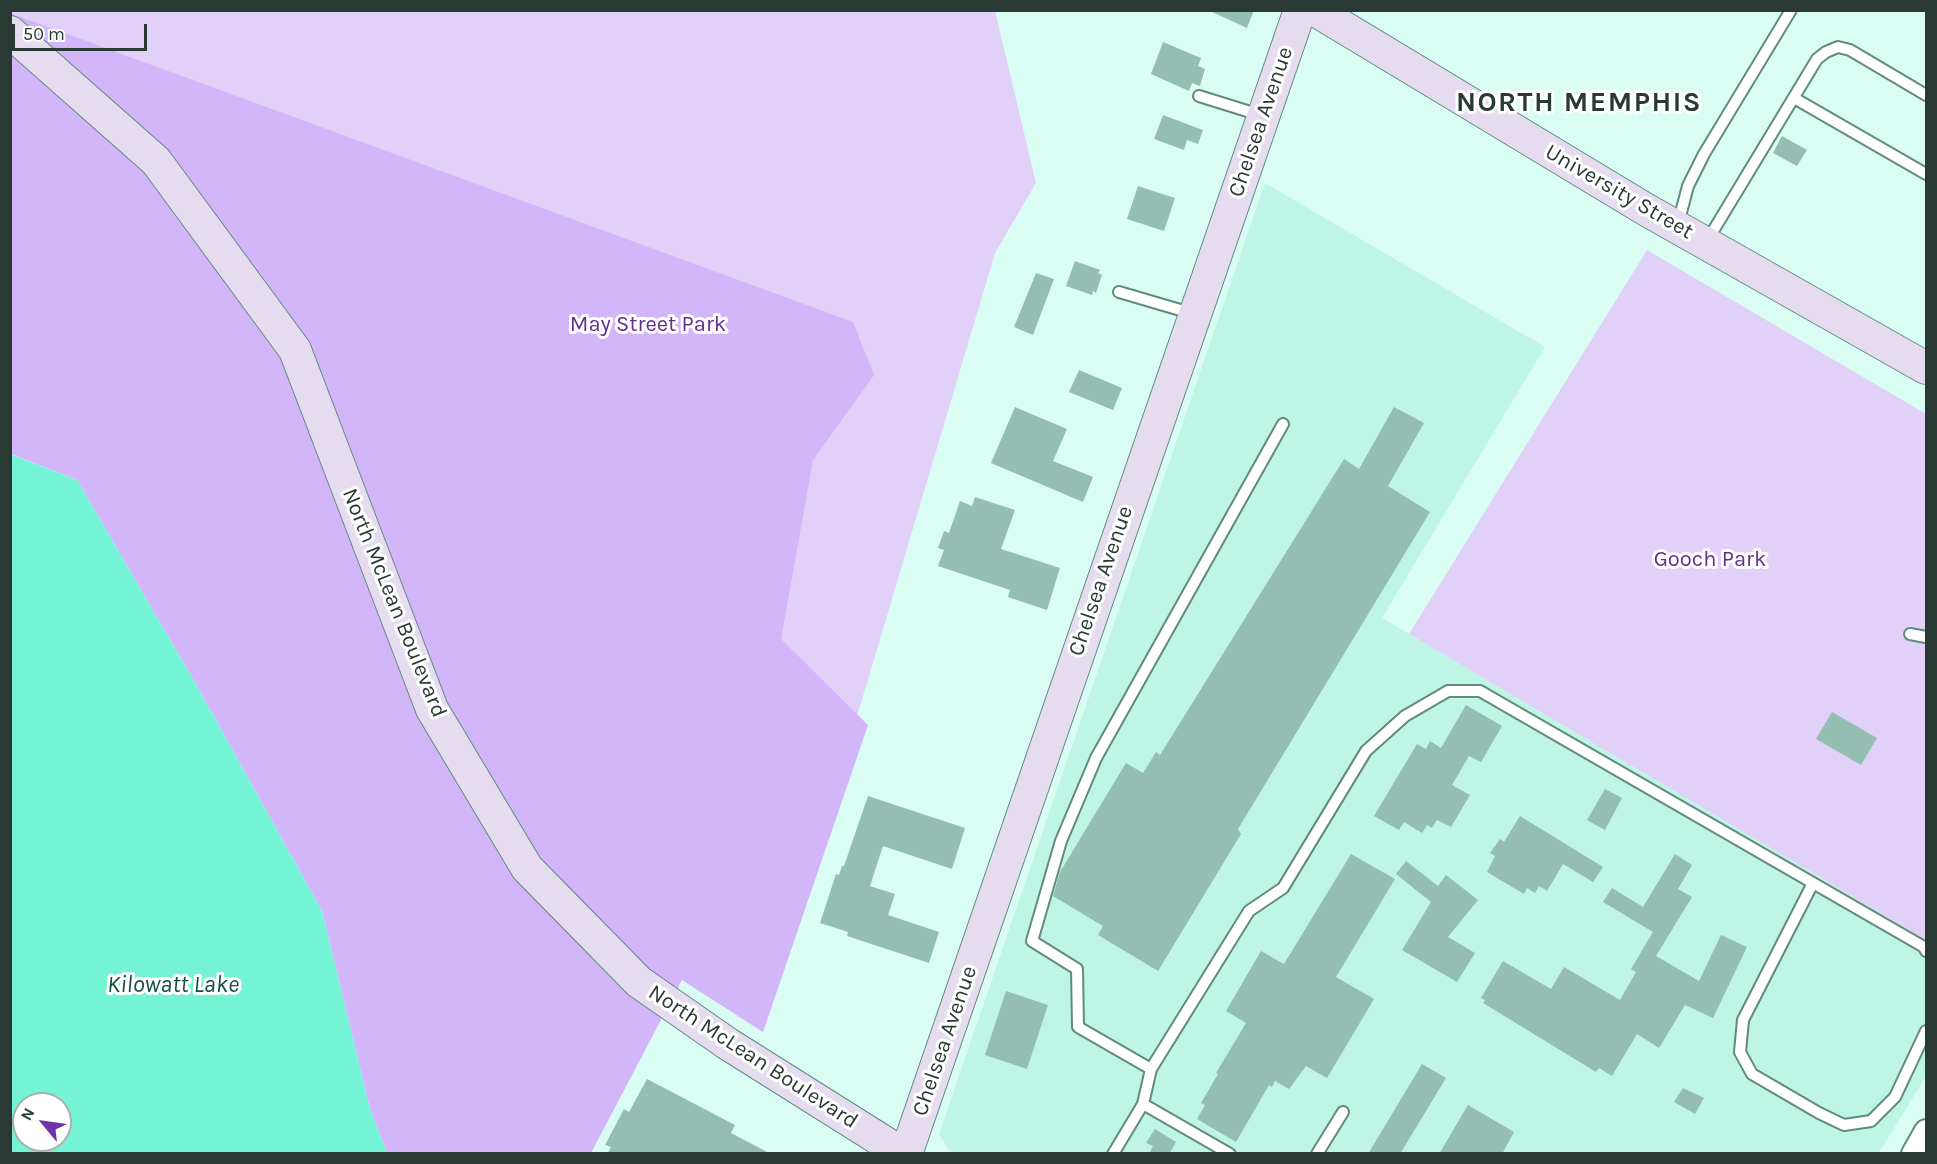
<!DOCTYPE html>
<html>
<head>
<meta charset="utf-8">
<style>
  body { margin:0 }
  #map { position:relative; width:1937px; height:1164px; overflow:hidden; background:#dafdf3; font-family:Karla,sans-serif }
  canvas { display:block }
  .frame { position:absolute; inset:0; border:12px solid #293a35; pointer-events:none }
  .north { position:absolute; left:12px; top:1092px; width:60px; height:60px; box-sizing:border-box; background:#fff; border:2px solid #a9b0ae; border-radius:50%; rotate:299deg; font-size:16px; font-weight:700; line-height:24px; text-align:center; color:#293a35 }
  .north::after { content:''; display:block; margin:auto; width:21px; height:27px; background:#7032a8; clip-path:polygon(50% 0,100% 100%,50% 72%,0 100%) }
  .scale { position:absolute; left:12px; top:24px; width:135px; height:27px; box-sizing:border-box; border:3px solid #293a35; border-top:0; padding-left:8px; font-size:18px; line-height:21px; white-space:nowrap; color:#293a35; -webkit-text-stroke:4px #fff; paint-order:stroke }
</style>
</head>
<body>
<div id="map">
<canvas width="1937" height="1164"></canvas>
<div class="frame"></div>
<div class="north">N</div>
<div class="scale">50 m</div>
</div>
<script>
const g = document.querySelector('canvas').getContext('2d');
g.lineJoin = 'round';
function paint(path, color) { g.fillStyle = color; g.fill(path, 'evenodd'); }
const poly = rows => new Path2D(rows.map(r => 'M' + r).join(''));
function stroke(path, color, width, dash) { g.strokeStyle = color; g.lineWidth = width; g.lineCap = dash ? 'butt' : 'round'; g.setLineDash(dash || []); g.stroke(path); }
function write(font, color, halo, rows, align = 'center') {
  g.font = font + ' Karla,sans-serif'; g.lineWidth = 6; g.setLineDash([]); g.textBaseline = 'middle'; g.strokeStyle = halo; g.fillStyle = color; for (const [text, x, y, turn = 0] of rows) {
    g.save(); g.translate(x, y); g.rotate((+turn || 0) * Math.PI / 180); g.textAlign = isNaN(turn) ? turn : align; if (halo) g.strokeText(text, 0, 0); g.fillText(text, 0, 0); g.restore();
  }
}
paint(poly([
  [1265,183,1545,347,1382,618,1926,940,1926,1076,1879,1153,955,1154,948,1149,939,1134]
]), '#bff5e5');
paint(poly([
  [10,11,995,11,1036,183,995,253,763,1032,682,979],
  [1647,250,1926,414,1926,940,1409,634]
]), '#e1d1f8');
paint(poly([
  [10,13,853,322,874,375,813,460,781,639,868,725,763,1032,682,980,591,1153,387,1153,370,1109,322,911,197,686,77,480,11,454]
]), '#d3b5f9');
paint(poly([
  [10,454,77,480,197,686,322,911,370,1109,387,1153,11,1153],
  [24,1104,60,1104,60,1140,24,1140]
]), '#74f4d5');
paint(poly([
  [1208,10,1254,10,1247,28],
  [1163,42,1201,58,1198,66,1205,69,1200,86,1192,83,1189,91,1151,74],
  [1163,115,1203,130,1198,144,1187,140,1184,150,1154,139],
  [1782,136,1807,150,1797,166,1773,153],
  [1138,186,1175,198,1164,231,1127,219],
  [1075,261,1100,270,1098,273,1102,275,1096,293,1093,291,1092,295,1066,286],
  [1036,273,1054,279,1033,335,1014,327],
  [1079,370,1122,388,1113,410,1069,392],
  [1015,407,1067,429,1053,461,1093,477,1083,502,991,463],
  [1394,407,1424,423,1388,486,1430,512,1238,829,1241,834,1158,971,1098,935,1103,926,1053,896,1060,872,1126,763,1143,773,1156,752,1160,755,1344,459,1359,469],
  [975,497,1015,510,1001,549,1060,568,1047,610,1008,597,1010,590,938,566,944,550,938,548,944,531,949,533,960,501,972,506],
  [1466,705,1502,726,1481,762,1469,756,1452,785,1470,795,1451,827,1437,820,1432,828,1427,825,1422,833,1404,822,1399,830,1374,816,1417,744,1426,749,1430,741,1441,748],
  [1832,712,1877,738,1861,765,1816,739],
  [1605,789,1622,798,1605,830,1587,820],
  [868,796,965,828,952,869,883,846,870,886,895,894,888,915,939,932,929,963,847,936,848,932,820,923,836,874,839,875,842,866,844,866],
  [1520,816,1603,867,1593,882,1563,864,1547,891,1539,886,1535,893,1527,888,1524,894,1487,872,1495,856,1490,853,1500,839,1504,842],
  [1351,854,1395,879,1336,977,1374,999,1327,1078,1306,1066,1289,1089,1275,1081,1272,1087,1269,1085,1236,1142,1197,1119,1205,1105,1201,1103,1218,1074,1216,1073,1246,1023,1226,1011,1261,951,1284,964],
  [1675,854,1692,865,1678,889,1692,897,1656,956,1699,981,1721,935,1747,947,1713,1018,1685,1005,1659,1048,1637,1034,1612,1076,1599,1068,1596,1072,1483,1003,1485,1000,1481,998,1503,961,1551,989,1564,967,1620,1000,1636,972,1631,969,1653,932,1603,902,1612,888,1643,907],
  [1406,861,1438,886,1446,875,1478,900,1448,937,1475,953,1457,982,1402,950,1431,902,1396,874],
  [1006,991,1048,1005,1027,1069,985,1055],
  [1422,1064,1446,1078,1400,1154,1368,1154],
  [647,1079,735,1125,731,1133,771,1154,607,1154,611,1147,605,1145,624,1109,629,1112],
  [1683,1088,1704,1098,1695,1114,1674,1102],
  [1468,1105,1514,1132,1502,1154,1439,1154],
  [1155,1129,1176,1142,1169,1154,1149,1154,1153,1146,1146,1143]
]), '#94beb2');
const lane = poly([
  [1199,96,1260,115],
  [1794,98,1926,174],
  [1678,224,1688,186,1704,154,1791,10],
  [1707,241,1817,59,1826,52,1838,47,1850,50,1926,95],
  [1119,292,1194,314],
  [1910,634,1926,637],
  [1813,883,1743,1020,1740,1052,1752,1074,1819,1113,1844,1125,1871,1121,1895,1097,1926,1031],
  [1151,1069,1078,1027,1077,969,1032,941,1061,841,1096,758,1283,424],
  [1143,1104,1230,1154],
  [1113,1154,1143,1104,1151,1069,1249,911,1283,888,1366,751,1405,716,1448,691,1480,691,1924,947,1926,951],
  [1317,1154,1343,1112]
]);
const street = poly([
  [1913,1154,1926,1131]
]);
const secondary = poly([
  [1315,10,1645,209,1926,368],
  [10,32,156,161,295,350,432,709,527,868,639,982,728,1044,903,1154],
  [906,1154,1300,10]
]);
stroke(lane, '#628a7f', 14);
stroke(street, '#628a7f', 26);
stroke(secondary, '#628a7f', 34);
stroke(lane, '#fff', 10);
stroke(street, '#fff', 22);
stroke(secondary, '#e5dcf0', 32);
write('22px', '#293a35', '#fff', [
  ["Chelsea Avenue",1261,122,-71],
  ["University Street",1619,192,30],
  ["Chelsea Avenue",1101,581,-71],
  ["North McLean Boulevard",394,603,68],
  ["Chelsea Avenue",945,1041,-71],
  ["North McLean Boulevard",753,1057,33]
]);
write('22px', '#612f8f', '#fff', [
  ["May Street Park",648,325],
  ["Gooch Park",1710,560]
]);
write('italic 24px', '#174e42', '#fff', [
  ["Kilowatt Lake",173,985]
]);
g.letterSpacing = '1.5px';
write('bold 28px', '#293a35', '#fff', [
  ["NORTH MEMPHIS",1579,103]
]);
g.letterSpacing = '0px';
</script>
</body>
</html>
